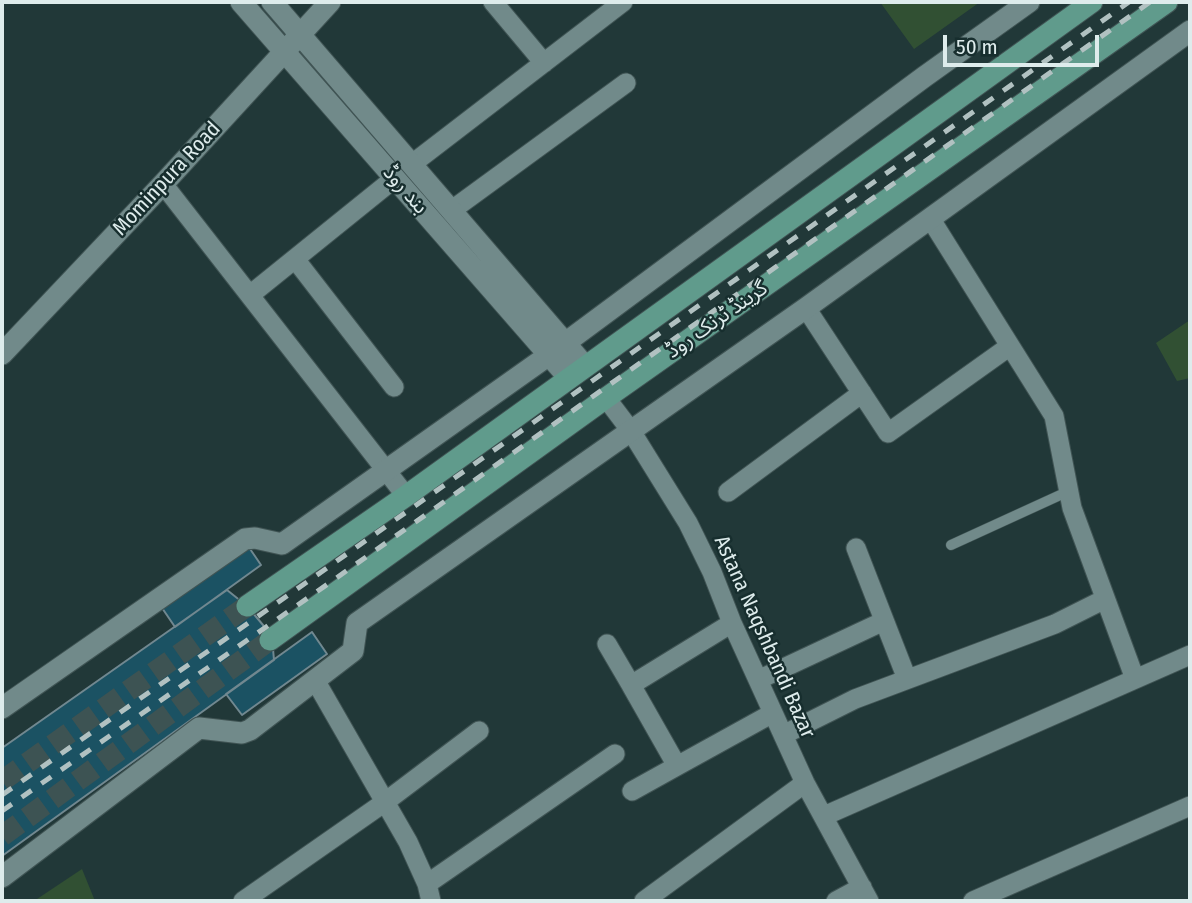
<!DOCTYPE html>
<html>
<head>
<meta charset="utf-8">
<style>
  body { margin:0 }
  #map { position:relative; width:1192px; height:903px; overflow:hidden; background:#213838; font-family:"Fira Sans Condensed",sans-serif }
  canvas { display:block }
  .frame { position:absolute; inset:0; border:4px solid #deecec; pointer-events:none }
  .scale { position:absolute; left:943px; top:35px; width:156px; height:32px; box-sizing:border-box; border:4px solid #deecec; border-top:0; padding-left:9px; font-size:21px; line-height:24px; white-space:nowrap; color:#deecec; -webkit-text-stroke:5px #172e2e; paint-order:stroke }
</style>
</head>
<body>
<div id="map">
<canvas width="1192" height="903"></canvas>
<div class="frame"></div>
<div class="scale">50 m</div>
</div>
<script>
const g = document.querySelector('canvas').getContext('2d');
g.lineJoin = 'round';
function paint(path, color) { g.fillStyle = color; g.fill(path, 'evenodd'); }
const poly = rows => new Path2D(rows.map(r => 'M' + r).join(''));
function stroke(path, color, width, dash) { g.strokeStyle = color; g.lineWidth = width; g.lineCap = dash ? 'butt' : 'round'; g.setLineDash(dash || []); g.stroke(path); }
function write(font, color, halo, rows, align = 'center') {
  g.font = font + ' "Fira Sans Condensed","Noto Sans Arabic",sans-serif'; g.lineWidth = 5; g.setLineDash([]); g.textBaseline = 'middle'; g.strokeStyle = halo; g.fillStyle = color; for (const [text, x, y, turn = 0] of rows) {
    g.save(); g.translate(x, y); g.rotate((+turn || 0) * Math.PI / 180); g.textAlign = isNaN(turn) ? turn : align; if (halo) g.strokeText(text, 0, 0); g.fillText(text, 0, 0); g.restore();
  }
}
paint(poly([
  [880,2,980,2,914,49],
  [1190,320,1190,378,1177,381,1156,343],
  [82,869,95,901,34,901]
]), '#315033');
const building = poly([
  [246,543,261,565,175,627,158,602,246,543],
  [227,590,247,606,263,625,273,649,274,660,2,856,2,748,227,590],
  [312,632,327,654,242,715,226,694,312,632]
]);
paint(building, '#1b5263');
stroke(building, '#718890', 2);
stroke(poly([
  [2,781,247,606],
  [2,836,270,640]
]), '#3d5353', 21, [21, 10]);
const lane = poly([
  [951,545,1069,491]
]);
const street = poly([
  [493,2,544,63],
  [412,164,623,2],
  [163,184,406,496],
  [452,210,626,83],
  [930,218,1054,416,1072,508,1135,679],
  [295,259,394,387],
  [250,295,395,178],
  [806,308,888,433,1010,346],
  [606,398,631,431,688,523,712,572,732,623,805,783,869,901],
  [728,492,862,393],
  [856,548,907,679],
  [607,644,631,685],
  [760,679,884,621],
  [315,680,408,842,427,884,431,901],
  [783,735,855,699,1055,624,1105,599],
  [677,766,773,713],
  [632,791,677,766,631,685,732,623],
  [824,816,1190,655],
  [427,884,615,754],
  [243,901,385,802,479,731],
  [644,901,805,783],
  [836,901,862,887],
  [973,901,1190,806]
]);
const secondary = poly([
  [241,2,569,378],
  [272,2,585,366],
  [2,354,163,184,330,2],
  [2,708,245,539,255,538,282,544,549,355,924,77,1029,2],
  [2,877,199,728,242,733,250,730,353,651,357,623,806,308,1190,31]
]);
const primary = poly([
  [247,606,406,496,1092,2],
  [270,640,606,398,1167,2]
]);
stroke(lane, '#405454', 11);
stroke(street, '#405454', 21);
stroke(secondary, '#405454', 23);
stroke(primary, '#405454', 23);
stroke(lane, '#718a8a', 10);
stroke(street, '#718a8a', 19);
stroke(secondary, '#718a8a', 21);
stroke(primary, '#609b8c', 21);
stroke(poly([
  [2,795,327,568,1129,2],
  [2,811,335,579,1150,2]
]), '#b1c1c1', 5, [12, 12]);
write('21px', '#deecec', '#172e2e', [
  ["Mominpura Road",167,179,-47],
  ["بند روڈ",405,190,49],
  ["گرینڈ ٹرنک روڈ",717,320,-35],
  ["Astana Naqshbandi Bazar",764,637,66]
]);
</script>
</body>
</html>
